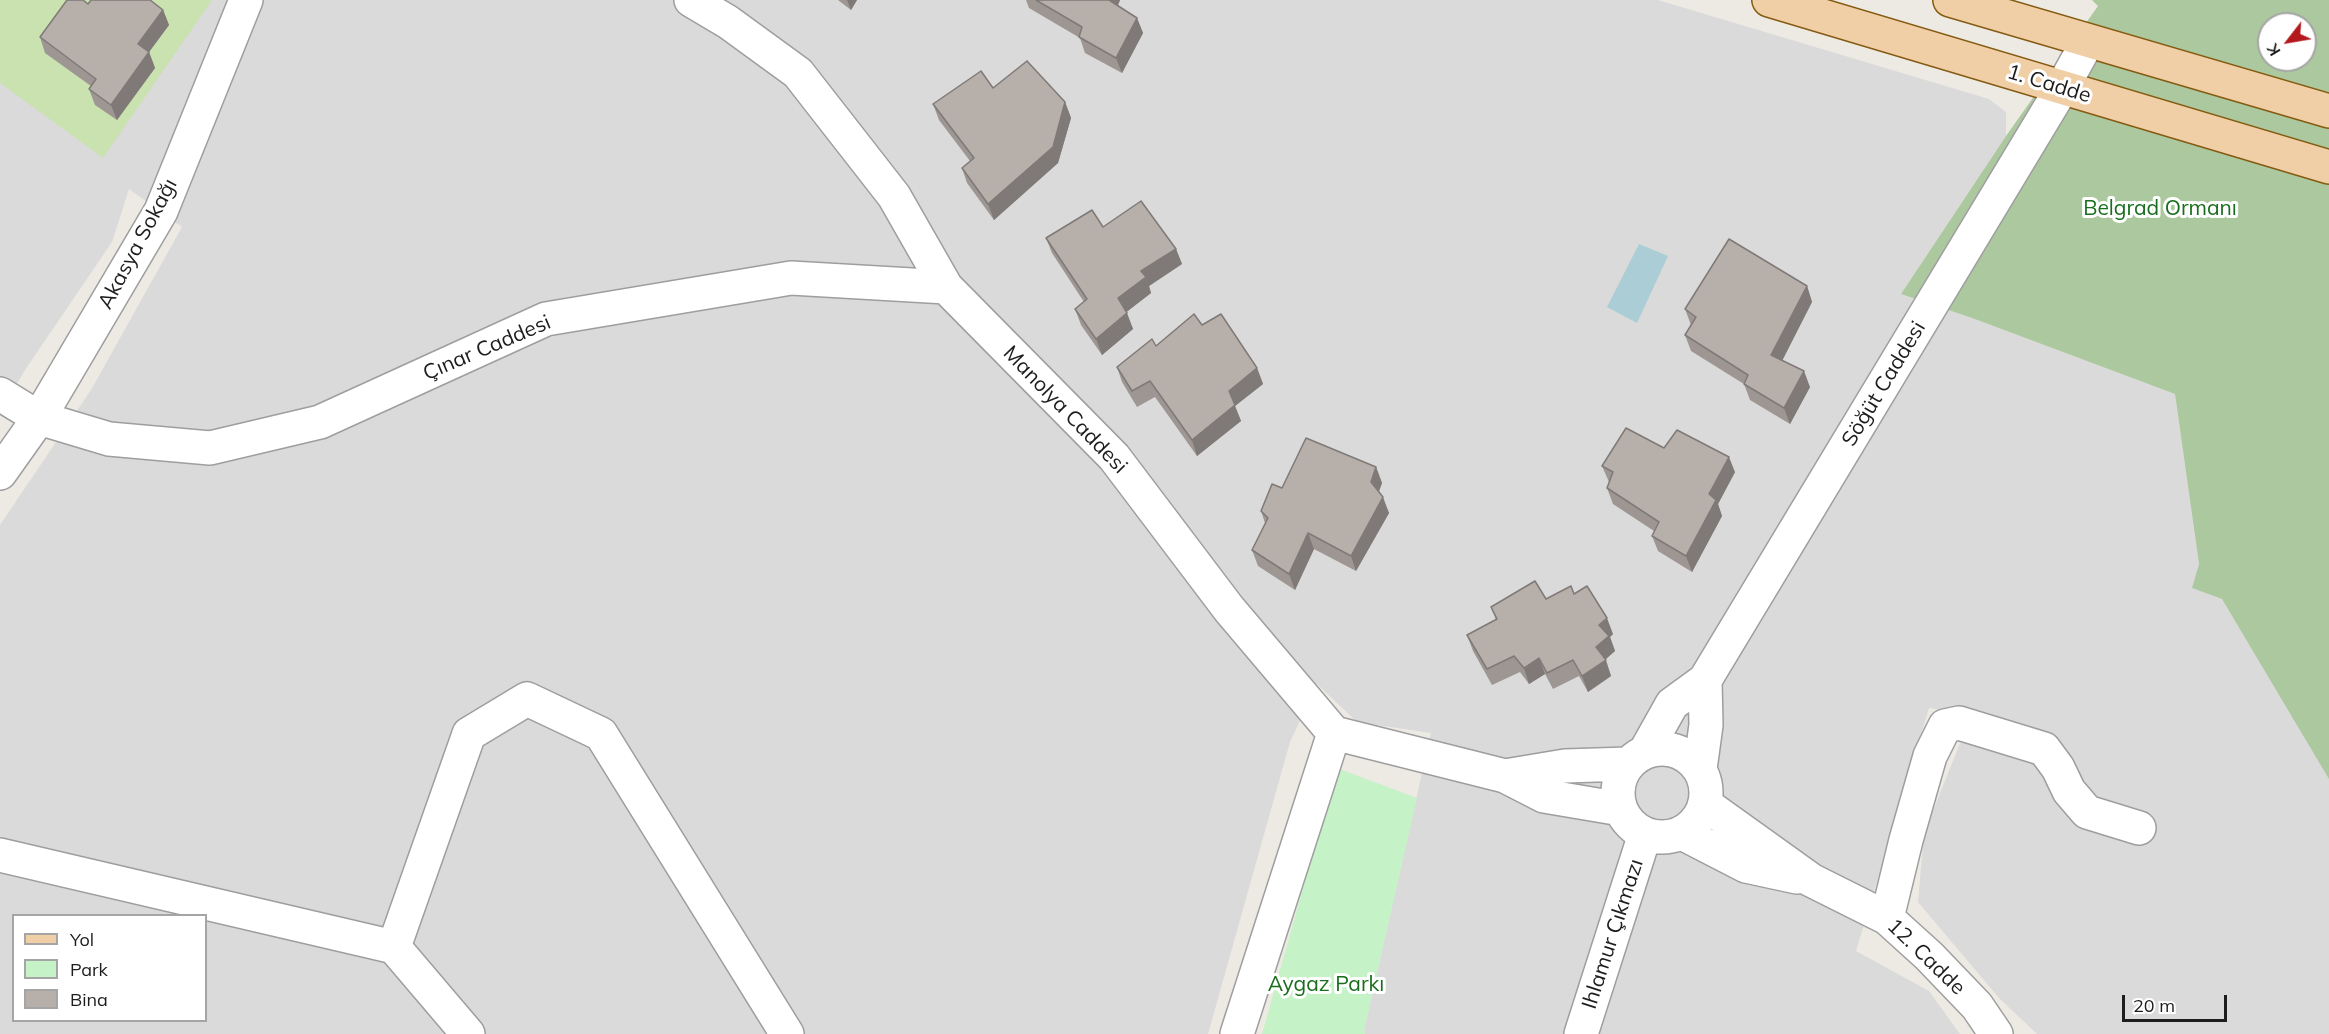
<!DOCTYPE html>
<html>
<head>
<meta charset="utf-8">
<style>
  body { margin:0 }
  #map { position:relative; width:2329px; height:1034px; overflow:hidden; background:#edeae4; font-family:Mulish,sans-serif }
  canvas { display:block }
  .legend { position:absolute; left:12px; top:914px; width:195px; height:108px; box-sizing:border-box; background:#fff; border:2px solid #a5a5a5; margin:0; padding:8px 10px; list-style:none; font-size:18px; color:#1d1d1d }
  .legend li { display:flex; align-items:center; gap:12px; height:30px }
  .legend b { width:30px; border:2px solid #a5a5a5 }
  .north { position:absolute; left:2257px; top:12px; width:60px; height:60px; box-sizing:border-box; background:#fff; border:2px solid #a5a5a5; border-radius:50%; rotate:239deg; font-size:16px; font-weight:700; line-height:24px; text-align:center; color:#1d1d1d }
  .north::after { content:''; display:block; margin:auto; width:21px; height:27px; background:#b3181c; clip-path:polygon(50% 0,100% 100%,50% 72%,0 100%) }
  .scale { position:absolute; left:2122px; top:995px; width:105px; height:27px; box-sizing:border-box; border:3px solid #1d1d1d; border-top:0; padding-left:8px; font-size:18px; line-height:21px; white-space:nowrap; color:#1d1d1d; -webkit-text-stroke:4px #fff; paint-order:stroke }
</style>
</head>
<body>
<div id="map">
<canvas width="2329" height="1034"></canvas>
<ul class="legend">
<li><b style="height:8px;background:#f0cea6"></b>Yol</li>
<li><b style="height:16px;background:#c6f2c8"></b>Park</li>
<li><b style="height:16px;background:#b6afaa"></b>Bina</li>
</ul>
<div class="north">K</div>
<div class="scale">20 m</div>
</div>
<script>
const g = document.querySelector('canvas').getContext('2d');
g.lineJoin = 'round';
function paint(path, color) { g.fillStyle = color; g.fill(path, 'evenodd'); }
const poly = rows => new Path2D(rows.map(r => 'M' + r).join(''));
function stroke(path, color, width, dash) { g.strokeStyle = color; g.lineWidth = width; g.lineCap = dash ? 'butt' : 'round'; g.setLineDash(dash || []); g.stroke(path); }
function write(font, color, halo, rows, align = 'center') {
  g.font = font + ' Mulish,sans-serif'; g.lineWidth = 6; g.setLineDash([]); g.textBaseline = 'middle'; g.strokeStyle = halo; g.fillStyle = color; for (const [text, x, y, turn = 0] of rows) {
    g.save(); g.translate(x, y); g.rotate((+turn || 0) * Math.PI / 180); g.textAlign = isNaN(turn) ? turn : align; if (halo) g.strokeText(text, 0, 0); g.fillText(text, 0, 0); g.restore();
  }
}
paint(poly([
  [0,0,1658,0,1989,99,2006,112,2006,136,1901,294,1972,318,2175,394,2199,564,2193,588,2222,599,2329,772,2329,1034,2037,1034,1999,998,1918,902,1924,833,1961,741,1974,714,1929,708,1856,951,1929,991,1960,1034,1365,1034,1364,1030,1431,733,1357,722,1317,684,1290,742,1208,1034,0,1034,0,525,91,390,182,227,129,189,112,242,25,370,0,413],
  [14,916,206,916,206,1020,14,1020]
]), '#dbdada');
paint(poly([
  [0,0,212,0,103,158,0,83]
]), '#cae1b0');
paint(poly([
  [2092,0,2329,0,2329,779,2222,599,2192,588,2199,564,2175,394,1972,318,1901,294,2006,136,2098,6],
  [2269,24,2305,24,2305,60,2269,60]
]), '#abc89e');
paint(poly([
  [1337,768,1417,798,1364,1030,1365,1034,1262,1034]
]), '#c6f2c8');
paint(poly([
  [1639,244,1668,256,1637,323,1607,307]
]), '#aacdd6');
const street = poly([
  [691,0,728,22,798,73,894,196,946,287,1114,457,1229,609,1334,733,1505,776,1544,796,1621,809],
  [0,394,39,418,109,439,210,448,320,422,546,319,791,278,946,287],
  [0,473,39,418,161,211,246,0],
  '1618 793a44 44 0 1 1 88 0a44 44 0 1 1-88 0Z',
  [1645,752,1672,704,1705,680,2062,88,2088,41],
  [1700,769,1706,725,1705,680],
  [1505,776,1565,766,1628,764],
  [1705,804,1811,880,1887,918,1929,956,1977,1006,1996,1034],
  [1682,833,1746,866,1797,877],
  [0,855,394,947,468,1034],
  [1887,918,1906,840,1930,756,1945,726,1959,723,2044,749,2058,768,2069,791,2087,812,2139,828],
  [394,947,469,734,527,699,601,734,787,1034],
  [1237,1034,1334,733],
  [1581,1034,1645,834]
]);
const primary = poly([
  [1769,0,2329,167],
  [1950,0,2329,111]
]);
stroke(street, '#9e9e9e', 36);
stroke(primary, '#855b12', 36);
stroke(street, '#fff', 33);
stroke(primary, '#f0cea6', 33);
paint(poly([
  [838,0,857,0,851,10],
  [1026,0,1120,0,1118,5,1137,18,1143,33,1122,73,1085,53,1080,38,1029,8],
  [88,4,163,10,169,25,149,52,155,68,117,120,95,105,89,89,91,86,45,53,40,37],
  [993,88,1065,102,1071,118,1058,163,994,220,967,183,962,168,970,161,939,120,933,104],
  [1103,227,1176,249,1182,264,1149,286,1151,293,1126,312,1133,329,1102,355,1081,325,1075,309,1084,302,1052,253,1046,238],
  [1807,286,1812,302,1782,360,1810,387,1790,424,1750,400,1744,384,1691,351,1685,335,1691,325,1685,309],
  [1202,325,1257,368,1263,384,1235,406,1241,421,1197,456,1155,397,1137,407,1122,382,1117,367,1156,346],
  [1664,448,1735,472,1718,504,1722,516,1692,572,1658,551,1652,536,1654,531,1613,504,1607,488,1609,482,1602,466],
  [1376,467,1382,483,1379,492,1389,513,1356,571,1314,549,1295,590,1258,566,1252,550,1265,523,1261,511,1282,488],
  [1574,594,1613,634,1610,637,1615,651,1605,660,1611,676,1588,692,1579,676,1553,689,1545,674,1529,684,1520,672,1492,685,1473,651,1467,635,1496,620,1491,607]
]), '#9d9692');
paint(poly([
  [847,0,857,0,851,10],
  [1108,0,1120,0,1114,15],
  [163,10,169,25,149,52,155,68,117,120,111,105,138,44],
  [1137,18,1143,33,1122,73,1116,58],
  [1065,102,1071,118,1058,163,994,220,988,204],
  [1176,249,1182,264,1149,286,1151,293,1124,314,1118,298,1141,271],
  [1807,286,1812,302,1777,371,1771,355],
  [1127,313,1133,329,1102,355,1096,339],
  [1257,368,1263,384,1235,406,1241,421,1197,456,1192,440,1229,391],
  [1804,371,1810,387,1790,424,1784,408],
  [1729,457,1735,472,1718,504,1722,516,1692,572,1686,556,1709,494],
  [1376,467,1382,483,1376,498,1371,482],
  [1383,497,1389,513,1356,571,1351,556],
  [1308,533,1314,549,1295,590,1289,574],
  [1607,618,1613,634,1610,637,1615,651,1601,663,1596,647,1599,625],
  [1539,658,1545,674,1529,684,1524,668],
  [1606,660,1611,676,1588,692,1582,676]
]), '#7f7a77');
const building = poly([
  [67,0,83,0,88,4,91,0,150,0,163,10,138,44,149,52,111,105,89,89,96,79,40,37,67,0],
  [1036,0,1109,0,1137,18,1116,58,1079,37,1082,27,1036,0],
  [1027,61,1065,102,1053,147,988,204,962,168,974,158,933,104,981,71,993,88,1027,61],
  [1141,201,1176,249,1141,271,1146,277,1118,298,1127,313,1096,339,1075,309,1087,299,1046,238,1092,210,1103,227,1141,201],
  [1729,239,1807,286,1771,355,1804,371,1784,408,1744,384,1748,375,1685,335,1696,317,1685,309,1729,239],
  [1194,314,1202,325,1221,314,1257,368,1229,391,1235,405,1192,440,1150,381,1132,391,1117,367,1152,339,1156,346,1194,314],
  [1626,428,1664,448,1677,430,1729,457,1709,494,1716,500,1686,556,1652,536,1659,522,1607,488,1613,472,1602,466,1626,428],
  [1306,438,1376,467,1371,482,1383,497,1351,556,1308,533,1289,574,1252,550,1268,518,1261,511,1272,484,1282,488,1306,438],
  [1535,581,1546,599,1571,586,1574,594,1587,586,1607,618,1599,625,1609,636,1596,647,1606,660,1582,676,1573,660,1547,673,1539,658,1524,668,1514,656,1487,669,1467,635,1497,619,1491,607,1535,581]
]);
paint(building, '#b6afaa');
stroke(building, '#7f7a77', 1.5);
write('21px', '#1d1d1d', '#fff', [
  ["1. Cadde",2049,84,17],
  ["Akasya Sokağı",138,244,-62],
  ["Çınar Caddesi",487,348,-23],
  ["Söğüt Caddesi",1884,384,-59],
  ["Manolya Caddesi",1065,410,46],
  ["Ihlamur Çıkmazı",1613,934,-72],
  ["12. Cadde",1926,957,44]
]);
write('21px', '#186e1d', '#fff', [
  ["Belgrad Ormanı",2160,209],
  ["Aygaz Parkı",1326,985]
]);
</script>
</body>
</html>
